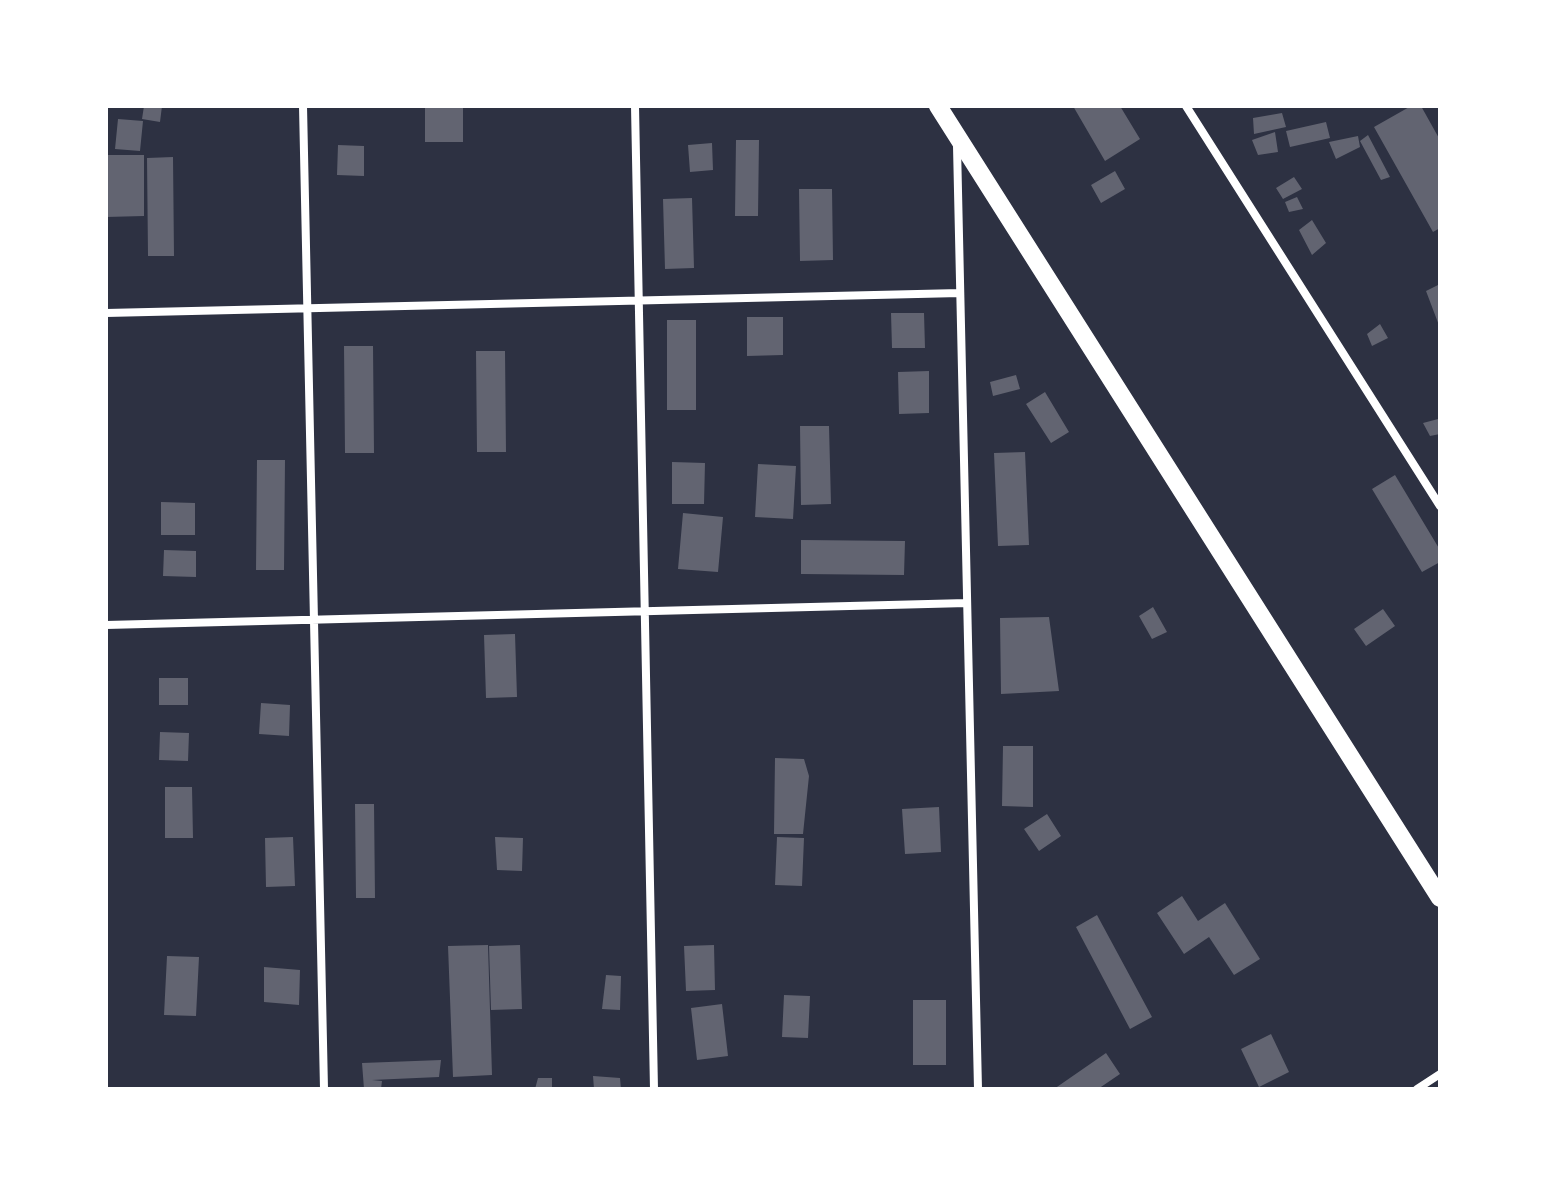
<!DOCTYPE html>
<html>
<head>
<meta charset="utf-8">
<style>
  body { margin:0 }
  #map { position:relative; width:1546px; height:1195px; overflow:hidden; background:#2d3142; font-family:Helvetica,sans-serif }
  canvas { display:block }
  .frame { position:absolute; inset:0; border:108px solid #fff; pointer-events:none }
</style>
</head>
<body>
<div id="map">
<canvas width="1546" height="1195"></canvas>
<div class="frame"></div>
</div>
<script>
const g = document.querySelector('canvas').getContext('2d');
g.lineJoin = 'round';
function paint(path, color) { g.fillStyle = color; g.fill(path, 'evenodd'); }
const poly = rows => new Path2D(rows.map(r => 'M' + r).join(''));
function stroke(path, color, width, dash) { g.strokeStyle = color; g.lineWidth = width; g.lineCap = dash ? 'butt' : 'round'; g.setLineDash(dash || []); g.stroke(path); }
paint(poly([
  [144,106,162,106,160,122,142,119],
  [425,106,463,106,463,142,425,142],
  [1073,106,1120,106,1140,139,1105,161],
  [1411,106,1421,106,1440,140,1440,228,1433,232,1374,127],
  [1282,113,1286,127,1254,134,1253,118],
  [118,119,143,121,140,151,115,149],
  [1326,122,1330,138,1290,147,1286,131],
  [1275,132,1278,152,1258,155,1252,140],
  [1368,135,1390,177,1381,180,1360,141],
  [1358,136,1360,147,1336,159,1329,142],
  [736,140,759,140,758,216,735,216],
  [712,143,713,170,690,172,688,145],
  [338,145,364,146,364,176,337,175],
  [106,155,144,155,144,216,106,217],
  [173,157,174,256,148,256,147,158],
  [1115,171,1125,189,1101,203,1091,185],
  [1294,177,1302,189,1283,199,1276,188],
  [799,189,832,189,833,260,800,261],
  [1297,197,1303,209,1289,212,1285,202],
  [692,198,694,268,665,269,663,199],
  [1312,220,1326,243,1312,255,1299,230],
  [1440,284,1440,328,1426,291],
  [891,313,924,313,925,348,892,348],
  [747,317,783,317,783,355,747,356],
  [667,320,696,320,696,410,667,410],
  [1380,324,1388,338,1372,346,1367,334],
  [344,346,373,346,374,453,345,453],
  [476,351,505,351,506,452,477,452],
  [929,371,929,413,899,414,898,372],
  [1016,375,1020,389,993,396,990,382],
  [1045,392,1069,432,1051,443,1026,404],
  [1438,419,1440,434,1430,436,1423,423],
  [800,426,829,426,831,504,801,505],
  [1025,452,1029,545,998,546,994,453],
  [257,460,285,460,284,570,256,570],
  [672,462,705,463,704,504,672,504],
  [758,464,796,466,793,519,755,517],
  [1395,475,1440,550,1440,562,1422,572,1372,489],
  [161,502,195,503,195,535,161,535],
  [683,513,723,517,718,572,678,569],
  [801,540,905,541,904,575,801,574],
  [164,550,196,551,196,577,163,576],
  [1153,607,1167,632,1152,639,1139,616],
  [1383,609,1395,626,1366,646,1354,629],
  [1049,617,1059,691,1001,694,1000,618],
  [515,634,517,697,486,698,484,635],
  [159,678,188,678,188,705,159,705],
  [261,703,290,705,289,736,259,734],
  [160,732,189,733,188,761,159,760],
  [1003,746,1033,746,1033,807,1002,806],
  [775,758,804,759,809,776,803,834,774,834],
  [165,787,192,787,193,838,165,838],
  [355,804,374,804,375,898,356,898],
  [939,807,941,852,905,854,902,809],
  [1047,814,1061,836,1039,851,1024,829],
  [293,837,295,886,266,887,265,838],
  [495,837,523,838,522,871,497,870],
  [777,837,804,838,802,886,775,885],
  [1182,896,1198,921,1225,903,1260,959,1234,975,1209,937,1184,954,1157,913],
  [1097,915,1152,1017,1130,1029,1076,927],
  [488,945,492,1075,453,1077,448,946],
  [520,945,522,1009,491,1010,489,946],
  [714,945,715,990,686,991,684,946],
  [167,956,199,957,196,1016,164,1015],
  [264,967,300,970,299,1005,264,1002],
  [606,975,621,976,620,1010,602,1009],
  [784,995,810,996,808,1038,782,1037],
  [913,1000,946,1000,946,1065,913,1065],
  [722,1004,728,1056,697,1060,691,1008],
  [1271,1034,1289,1072,1259,1087,1241,1049],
  [1106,1053,1120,1074,1098,1089,1054,1089],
  [441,1060,439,1077,372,1080,382,1081,381,1089,364,1089,362,1063],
  [593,1076,620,1078,621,1089,594,1089],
  [538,1078,552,1078,552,1089,535,1089]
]), '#626471');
stroke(poly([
  [303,106,324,1089],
  [635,106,654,1089],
  [1186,106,1440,506],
  [957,146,978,1089],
  [106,313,960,293],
  [106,625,967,603],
  [1417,1089,1440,1074]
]), '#fff', 8);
stroke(poly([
  [938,106,1440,898]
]), '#fff', 18);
</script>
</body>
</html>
